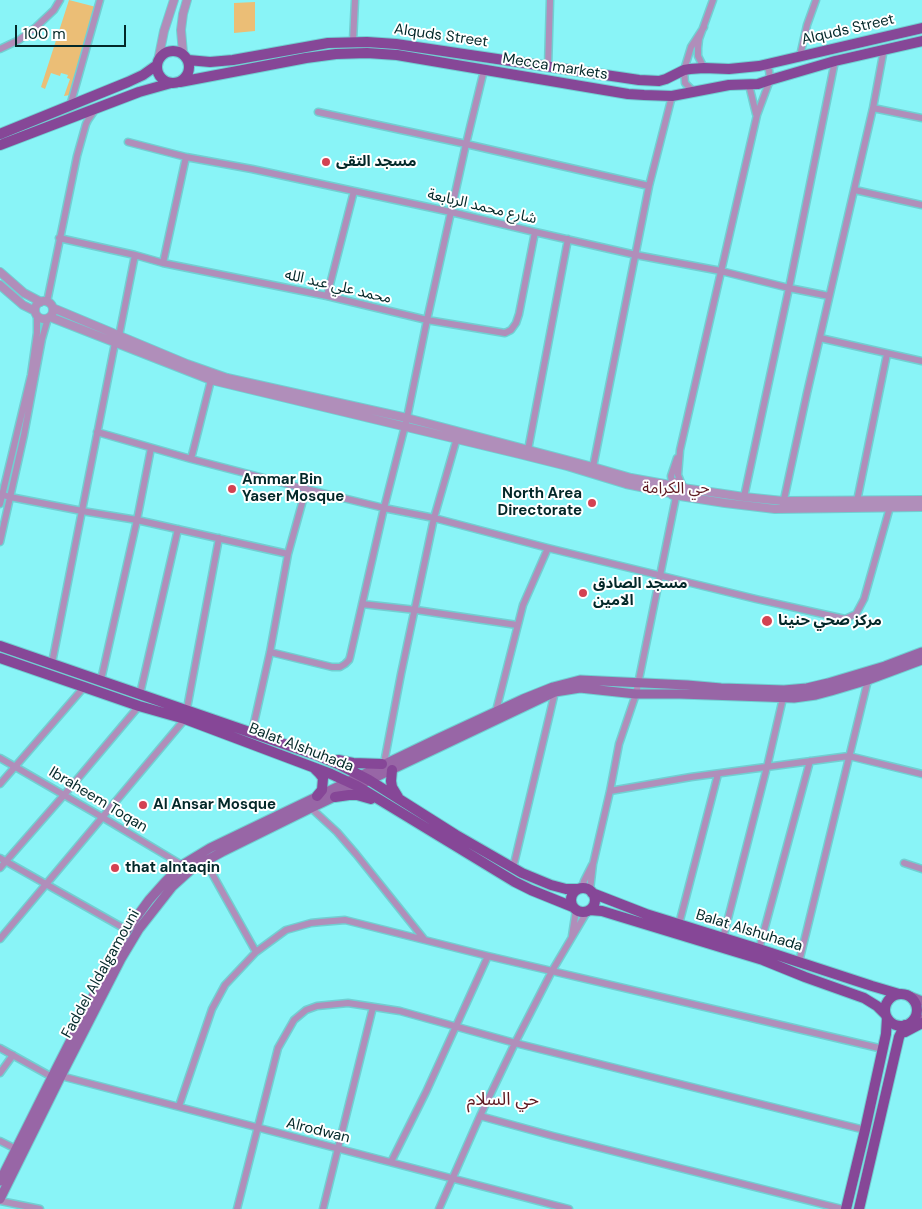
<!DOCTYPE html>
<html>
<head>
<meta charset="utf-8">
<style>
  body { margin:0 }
  #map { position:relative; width:922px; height:1209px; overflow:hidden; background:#89f4f7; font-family:"DM Sans",sans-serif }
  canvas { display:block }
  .scale { position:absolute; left:15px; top:25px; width:111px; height:22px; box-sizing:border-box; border:2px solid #032829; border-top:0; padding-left:6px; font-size:15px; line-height:18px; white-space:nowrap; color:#032829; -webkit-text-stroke:4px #fff; paint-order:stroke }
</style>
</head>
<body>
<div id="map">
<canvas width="922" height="1209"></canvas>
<div class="scale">100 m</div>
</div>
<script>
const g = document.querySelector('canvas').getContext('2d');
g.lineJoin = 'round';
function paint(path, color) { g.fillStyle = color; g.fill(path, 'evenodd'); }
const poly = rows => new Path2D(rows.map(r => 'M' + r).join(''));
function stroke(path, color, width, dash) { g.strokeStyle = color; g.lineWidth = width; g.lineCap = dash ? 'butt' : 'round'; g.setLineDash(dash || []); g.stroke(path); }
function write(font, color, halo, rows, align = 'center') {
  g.font = font + ' "DM Sans","Noto Sans Arabic",sans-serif'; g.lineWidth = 4; g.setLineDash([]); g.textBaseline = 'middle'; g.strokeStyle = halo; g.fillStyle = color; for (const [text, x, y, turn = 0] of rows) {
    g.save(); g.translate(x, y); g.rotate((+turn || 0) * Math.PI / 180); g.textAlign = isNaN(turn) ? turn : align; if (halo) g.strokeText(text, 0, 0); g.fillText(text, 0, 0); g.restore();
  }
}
paint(poly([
  [69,0,96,7,70,95,64,96,70,79,67,78,68,75,61,73,60,76,51,73,45,89,41,87],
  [255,2,255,31,234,33,234,3]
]), '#ebbe76');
const minor = poly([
  [353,41,355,0],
  [0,49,19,40,36,27,54,10,60,0],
  [800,56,807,25,816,0],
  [548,67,550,0],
  [704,68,698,56,698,48,699,39,713,0],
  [749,85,756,114],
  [694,92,685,83,684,70,691,47,704,27],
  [70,106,100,0],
  [873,108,922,118],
  [318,112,466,144,649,186],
  [128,142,186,157,252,169,451,212,535,232,636,255,721,271,789,288,829,296],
  [855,190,922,205],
  [59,238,135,255,163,263,327,296,427,320,505,333,511,330,516,323,519,314,535,232],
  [163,263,186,157],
  [327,296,354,191],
  [47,302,77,156,86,124,88,120,95,110],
  [119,336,135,255],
  [820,338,922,361],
  [97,432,191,459,306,489,384,508,434,518,548,548,756,599,845,619,856,614,864,599,890,507],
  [528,450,568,239],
  [191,459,211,380],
  [593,467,649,186,672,96],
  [672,483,671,476,677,458],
  [682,485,678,475,680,450,757,115,770,80,769,70,765,65],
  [0,494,10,497,82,511,137,520,288,554],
  [744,497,789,288,835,61],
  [857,501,887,354],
  [0,504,31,375,37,333,37,316],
  [783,504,807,393,873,108,884,49],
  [0,542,24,435,42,339,48,318],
  [362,604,416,610,517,625],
  [270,652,332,667,340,667,345,664,349,660,350,657,384,508,407,418,427,320,466,144,484,70],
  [52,663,115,343],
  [101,680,137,520,151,448],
  [140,694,178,529],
  [496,711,523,605,548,548],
  [252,732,270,652,288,554,306,489],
  [0,758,102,817,182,865],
  [384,763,401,674,434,518,457,438],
  [0,784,85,686],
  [610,791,691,777,849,756,922,774],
  [311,808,337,832,356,854,424,939],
  [0,858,127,930],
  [205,861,256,952],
  [904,863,922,869],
  [0,868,64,795,139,706],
  [513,868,555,692],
  [582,888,584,881,592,865],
  [590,890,593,864,610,791,619,744,636,694,676,497],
  [679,924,718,774],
  [572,936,576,910],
  [723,938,767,767,783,698],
  [0,939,185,719,219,538],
  [759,949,810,761],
  [799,962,868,680],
  [0,1048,52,1077],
  [0,1073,13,1055],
  [61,1076,569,1209],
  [179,1106,212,1009,225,985,256,952,286,930,311,923,321,922,345,920,488,956,883,1049],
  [480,1116,553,1136,842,1209],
  [0,1141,20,1151],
  [391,1162,426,1092,488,956],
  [0,1201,40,1209],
  [237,1209,278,1048,294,1020,306,1010,317,1006,348,1003,400,1011,515,1043,865,1130],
  [323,1209,373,1007],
  [439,1209,480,1116,515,1043,552,971,587,912]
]);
const tertiary = poly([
  [183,53,181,30,183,14,187,0],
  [158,61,164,31,174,0],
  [0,272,24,293,41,302],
  [0,285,23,305,35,311],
  '35 310a9 9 0 1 1 18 0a9 9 0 1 1-18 0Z',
  [53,308,187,364,227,378,407,418,593,467,631,478,670,485],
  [50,317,211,380,519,454,567,466,626,484,670,493],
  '669 489a7 7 0 1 1 14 0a7 7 0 1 1-14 0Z',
  [683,488,744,497,783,501,922,500],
  [680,496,725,503,775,509,922,507]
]);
const secondary = poly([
  [907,995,922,1001],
  [911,1022,922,1019],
  [0,1181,52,1077,107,969,127,930,149,900,165,882,182,865,210,848,439,738,523,699,553,687,580,680,687,685,721,688,784,690,807,688,828,683,885,666,922,652],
  [0,1199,61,1076,121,959,139,929,172,887,193,868,222,852,311,808,555,692,580,688,636,694,680,694,794,698,816,695,831,691,868,680,922,660]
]);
const primary = poly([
  '157 67a16 16 0 1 1 32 0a16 16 0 1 1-32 0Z',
  [188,60,210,62,233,60,328,43,367,42,396,44,639,80,659,81,666,79,684,70,690,69,704,68,729,69,759,66,922,28],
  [180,82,306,58,336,54,367,53,397,55,628,94,644,95,672,96,729,85,758,84,770,80,835,61,922,41],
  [0,134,128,82,143,75,157,65],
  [0,145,139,92,171,83],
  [0,646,316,755,340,765,369,780,456,835,522,873,551,885,566,889,578,889],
  [0,658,139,706,185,719,331,774,357,786,515,882,531,890,573,907],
  [338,760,353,763,382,764],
  [315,769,319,773,323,778,322,790,317,796],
  [392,770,391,781,392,787,398,797],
  [335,797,349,795,357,795,371,799],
  '571 900a12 12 0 1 1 24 0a12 12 0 1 1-24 0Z',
  [592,893,646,914,759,949,872,986,899,994],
  [590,910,602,911,615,915,763,960,805,977,864,998,877,1006,885,1014],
  '885 1010a16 16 0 1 1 32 0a16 16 0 1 1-32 0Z',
  [905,1032,922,1023],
  [846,1209,865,1130,886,1034,887,1018],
  [859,1209,899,1037,905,1025]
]);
stroke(minor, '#71cfd2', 9);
stroke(tertiary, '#71cfd2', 10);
stroke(secondary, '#71cfd2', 11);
stroke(primary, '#71cfd2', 12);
stroke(minor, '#b08eba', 6);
stroke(tertiary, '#b08eba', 8);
stroke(secondary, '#9866a6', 9);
stroke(primary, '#864797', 10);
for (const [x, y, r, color] of [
  [326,162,5,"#d34252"],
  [232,489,5,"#d34252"],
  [592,503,5,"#d34252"],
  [583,593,5,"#d34252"],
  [767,621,6,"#d34252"],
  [143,805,5,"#d34252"],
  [115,868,5,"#d34252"]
]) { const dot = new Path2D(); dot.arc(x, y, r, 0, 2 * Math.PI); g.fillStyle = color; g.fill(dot); stroke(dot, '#fff', 2); }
write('15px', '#032829', '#fff', [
  ["Alquds Street",848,30,-13],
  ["Alquds Street",441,36,8],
  ["Mecca markets",555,67,9],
  ["شارع محمد الربابعة",482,207,13],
  ["محمد علي عبد الله",338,287,13],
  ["Balat Alshuhada",301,748,21],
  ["Ibraheem Toqan",98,800,31],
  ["Balat Alshuhada",749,931,17],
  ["Faddel Aldalgamouni",101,974,-61],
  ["Alrodwan",318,1131,14]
]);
write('bold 15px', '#032829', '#fff', [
  ["مسجد التقى",336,162],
  ["Ammar Bin",242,480],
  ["Yaser Mosque",242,497],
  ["North Area",582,494,"right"],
  ["Directorate",582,511,"right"],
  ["مسجد الصادق",593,584],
  ["الامين",593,601],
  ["مركز صحي حنينا",778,621],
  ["Al Ansar Mosque",153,805],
  ["that alntaqin",125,868]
], 'left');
write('16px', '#5e1820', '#fff', [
  ["حي الكرامة",676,489]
]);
write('18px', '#5e1820', '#fff', [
  ["حي السلام",503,1100]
]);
</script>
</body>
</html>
